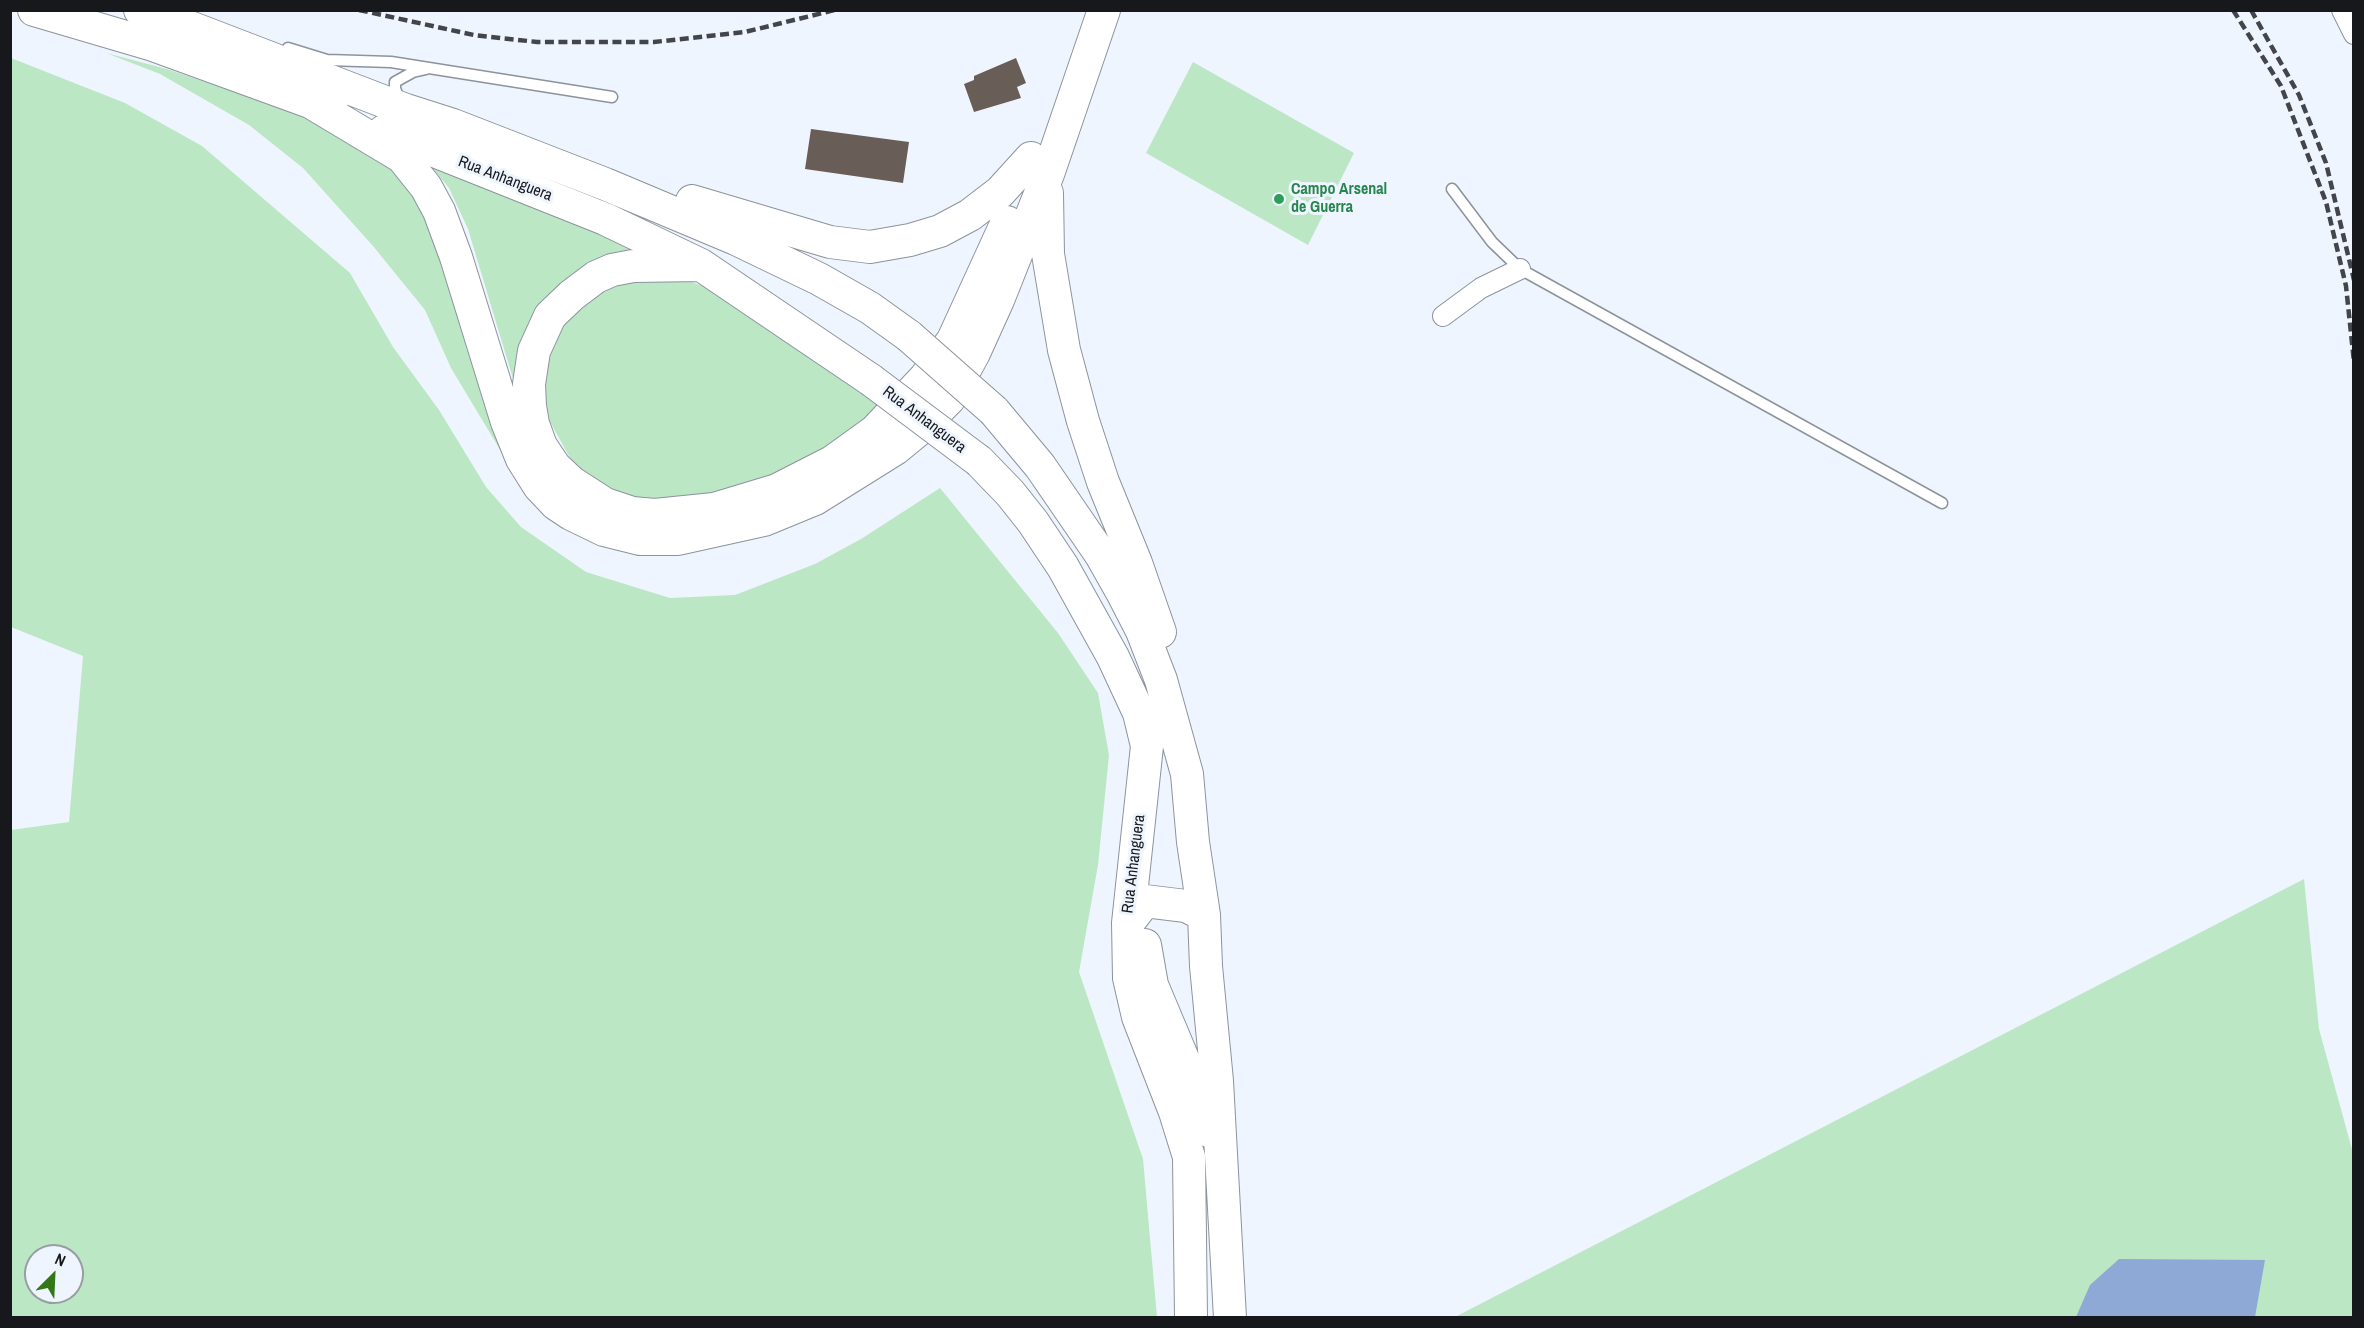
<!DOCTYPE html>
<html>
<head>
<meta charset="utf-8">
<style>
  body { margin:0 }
  #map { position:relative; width:2364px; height:1328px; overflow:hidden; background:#eff5fe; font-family:"Archivo Narrow",sans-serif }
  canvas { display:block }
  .frame { position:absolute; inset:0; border:12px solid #16181c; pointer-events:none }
  .north { position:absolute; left:24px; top:1244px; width:60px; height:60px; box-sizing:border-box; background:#eff5fe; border:2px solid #989da4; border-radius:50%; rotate:24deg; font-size:16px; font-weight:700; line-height:24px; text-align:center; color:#16181c }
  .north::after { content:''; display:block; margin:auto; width:21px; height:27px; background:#357717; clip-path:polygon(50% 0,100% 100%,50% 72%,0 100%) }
</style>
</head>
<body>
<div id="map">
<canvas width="2364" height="1328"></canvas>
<div class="frame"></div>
<div class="north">N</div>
</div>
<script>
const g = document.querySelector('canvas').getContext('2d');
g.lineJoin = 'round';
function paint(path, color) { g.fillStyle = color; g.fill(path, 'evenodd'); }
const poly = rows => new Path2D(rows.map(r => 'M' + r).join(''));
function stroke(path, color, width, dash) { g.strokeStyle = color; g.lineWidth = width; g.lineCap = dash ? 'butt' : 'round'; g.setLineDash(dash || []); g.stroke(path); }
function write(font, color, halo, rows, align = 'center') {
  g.font = font + ' "Archivo Narrow",sans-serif'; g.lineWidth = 6; g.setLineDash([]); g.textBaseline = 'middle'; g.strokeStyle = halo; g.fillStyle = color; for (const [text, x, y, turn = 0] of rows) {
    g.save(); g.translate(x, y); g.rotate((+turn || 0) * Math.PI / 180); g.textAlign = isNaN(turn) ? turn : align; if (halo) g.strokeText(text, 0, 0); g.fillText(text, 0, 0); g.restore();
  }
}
paint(poly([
  [106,53,167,69,267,103,336,128,373,145,424,198,511,468,451,368,425,310,373,246,303,168,249,125,160,74],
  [11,58,125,103,202,146,350,273,393,347,439,410,486,487,521,527,586,572,670,598,735,595,815,564,861,539,940,488,1058,633,1098,693,1109,755,1098,865,1079,972,1143,1159,1157,1317,11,1317,11,830,69,822,83,656,11,627],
  [36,1256,72,1256,72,1292,36,1292],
  [1193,62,1354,153,1308,245,1146,153],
  [428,163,632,241,635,249,616,252,591,262,575,275,523,412,468,229,449,188],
  [671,275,712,289,885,409,868,428,756,490,642,504,596,484,570,458,548,418,543,388,549,355,560,327,589,298,626,280],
  [2304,879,2319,1029,2353,1153,2353,1317,1453,1318]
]), '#bbe7c5');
paint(poly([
  [2119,1259,2265,1260,2255,1317,2076,1317,2090,1285]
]), '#8fa9d6');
paint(poly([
  [1016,58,1026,83,1017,87,1021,98,974,112,964,84,974,80,974,76],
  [811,129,909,142,903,183,805,169]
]), '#685d57');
const service = poly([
  [288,48,327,60,391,62,612,97],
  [399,100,395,88,395,82,413,72,426,69],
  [1452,189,1492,242,1520,269,1942,503]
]);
const minor = poly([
  [2342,10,2354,34],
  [1443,316,1481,288,1520,269]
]);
const primary = poly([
  [34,10,153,45,332,110],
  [140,10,187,26,406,110,453,125,605,184,736,239,819,279,870,308,909,336],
  [312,103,402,157,426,187,439,211,456,257,507,422,522,459,539,486,556,504,571,514,604,530,640,539,678,539,764,520,815,499,895,449,917,431,949,399,974,353,998,300,1048,174,1104,10],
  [384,131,605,219,701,265,871,380],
  [1047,193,1048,254,1064,350,1083,421,1103,482,1136,563,1160,632],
  [692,201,830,242,870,247,910,240,940,231,970,215,1000,192,1031,158],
  [701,265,633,266,612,270,596,277,572,295,550,316,534,351,529,384,530,406,533,424,541,446,555,467,571,482,605,504,632,513,655,515,714,509,777,490,832,462,875,431,925,378,953,340,1007,222],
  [994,411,1040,466,1101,555,1123,594,1142,631,1161,680,1187,774,1193,842,1204,915,1206,966,1217,1081,1230,1318],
  [979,461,1010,493,1033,522,1063,567,1113,657,1139,713,1147,746,1128,923,1129,978,1138,1017,1175,1112,1189,1157,1191,1318],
  [1128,923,1145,901,1186,906,1204,915],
  [1145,945,1152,985,1207,1116,1211,1132]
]);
stroke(service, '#8c939d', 13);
stroke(minor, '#8c939d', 22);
stroke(primary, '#8c939d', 34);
stroke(service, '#fff', 10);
stroke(minor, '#fff', 20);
stroke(primary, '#fff', 32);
stroke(poly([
  [359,10,474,35,537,42,654,42,745,32,835,10],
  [2233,10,2281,86,2326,202,2346,286,2354,362],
  [2251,10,2299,95,2326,163,2354,280]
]), '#43454a', 4.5, [9, 4.5]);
const primaryBridge = poly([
  [909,336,994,411],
  [871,380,979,461]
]);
stroke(primaryBridge, '#8c939d', 34, []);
stroke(primaryBridge, '#fff', 32);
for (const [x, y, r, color] of [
  [1279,199,6,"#2e9e5b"]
]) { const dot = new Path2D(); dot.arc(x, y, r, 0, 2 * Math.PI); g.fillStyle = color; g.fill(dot); stroke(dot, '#eff5fe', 2); }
write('16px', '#16181c', '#eff5fe', [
  ["Rua Anhanguera",505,179,21],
  ["Rua Anhanguera",924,420,37],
  ["Rua Anhanguera",1134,864,-83]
]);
write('bold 16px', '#27864d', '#eff5fe', [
  ["Campo Arsenal",1291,190],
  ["de Guerra",1291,208]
], 'left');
</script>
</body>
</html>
